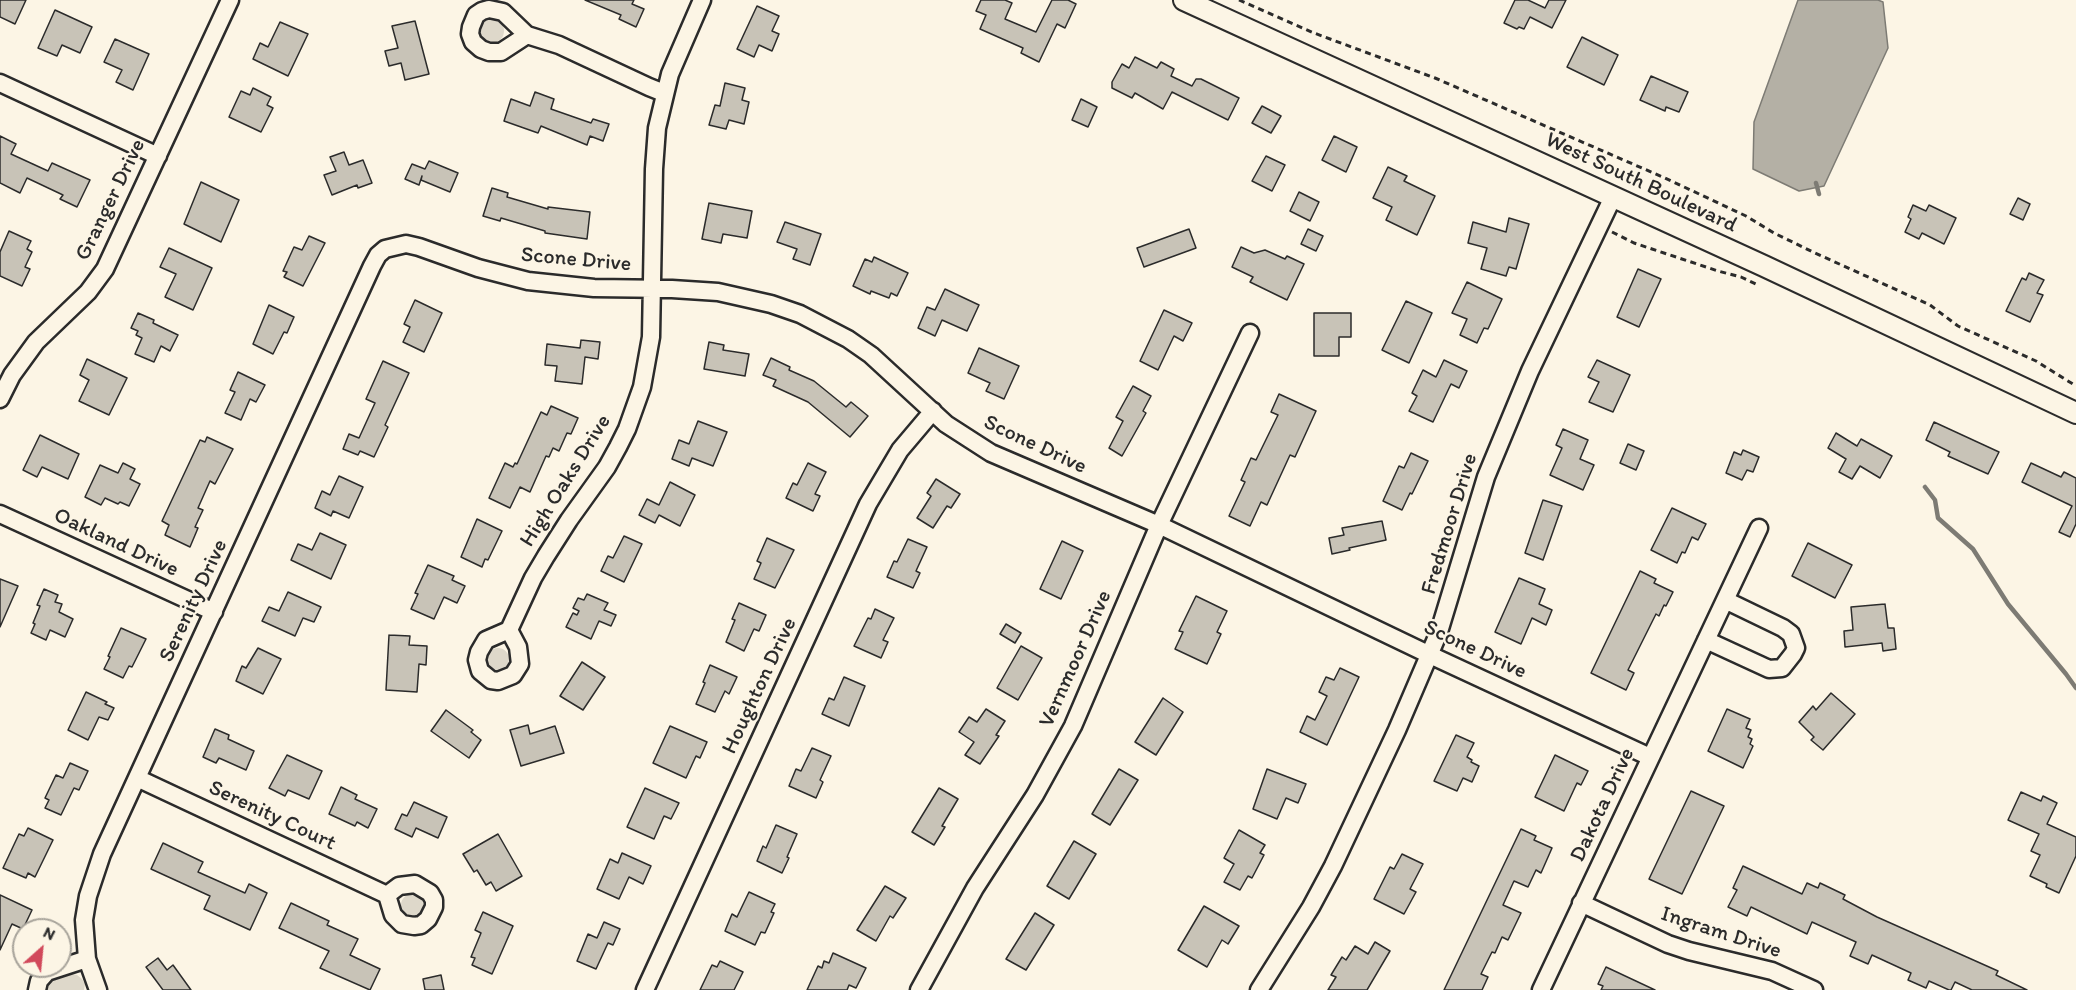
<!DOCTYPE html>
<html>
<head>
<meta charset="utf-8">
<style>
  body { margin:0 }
  #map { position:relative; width:2076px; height:990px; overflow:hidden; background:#fcf5e5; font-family:Itim,sans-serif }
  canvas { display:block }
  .north { position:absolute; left:12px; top:918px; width:60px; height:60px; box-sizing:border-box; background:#fcf5e5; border:2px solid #a8a49b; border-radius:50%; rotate:27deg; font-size:16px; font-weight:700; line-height:24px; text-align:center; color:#2b2b2b }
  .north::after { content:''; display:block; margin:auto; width:21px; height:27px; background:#d1495b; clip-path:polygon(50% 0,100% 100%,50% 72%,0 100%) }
</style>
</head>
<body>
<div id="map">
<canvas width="2076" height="990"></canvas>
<div class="north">N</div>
</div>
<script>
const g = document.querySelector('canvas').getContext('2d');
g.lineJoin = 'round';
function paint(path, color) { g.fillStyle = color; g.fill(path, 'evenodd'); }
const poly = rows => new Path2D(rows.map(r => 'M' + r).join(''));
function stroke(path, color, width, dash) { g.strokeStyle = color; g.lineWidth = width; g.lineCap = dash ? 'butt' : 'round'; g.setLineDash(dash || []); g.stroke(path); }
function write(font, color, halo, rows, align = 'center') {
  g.font = font + ' Itim,sans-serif'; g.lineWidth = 4.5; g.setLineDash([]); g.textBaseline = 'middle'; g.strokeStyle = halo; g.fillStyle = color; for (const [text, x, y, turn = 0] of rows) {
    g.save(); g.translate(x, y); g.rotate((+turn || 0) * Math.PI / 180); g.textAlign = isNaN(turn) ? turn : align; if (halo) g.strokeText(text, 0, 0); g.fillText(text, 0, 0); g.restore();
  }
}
paint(poly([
  '480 31a12 12 0 1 1 24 0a12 12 0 1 1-24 0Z',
  '487 659a11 11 0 1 1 22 0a11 11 0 1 1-22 0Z',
  '401 905a11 11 0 1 1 22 0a11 11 0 1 1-22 0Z',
  [71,974,77,975,82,979,85,984,84,990,47,990,50,982]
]), '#ded8ca');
const water = poly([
  [1798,0,1878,0,1883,2,1888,48,1824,186,1799,191,1753,169,1754,122,1798,0]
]);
paint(water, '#b4b0a5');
stroke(water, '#7d7b74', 1.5);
stroke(poly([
  [1816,183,1819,194],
  [1925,487,1935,500,1938,518,1973,549,2008,604,2066,674,2076,688]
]), '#7d7b74', 4.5);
const building = poly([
  [0,0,26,0,15,24,0,17,0,0],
  [585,0,634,0,632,4,644,9,636,27,619,19,621,15,585,0],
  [981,0,1005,0,1012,3,1005,19,1036,32,1052,0,1068,0,1076,4,1065,28,1057,24,1039,62,1021,53,1023,48,980,29,986,15,976,11,981,0],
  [1515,0,1528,0,1545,8,1549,0,1566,0,1552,28,1530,17,1524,29,1519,27,1517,29,1504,23,1515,0],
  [757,6,779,16,772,31,779,34,772,51,759,45,754,57,737,49,757,6],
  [55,10,92,27,80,53,62,45,57,56,38,48,55,10],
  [415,21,429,74,405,80,401,63,389,66,385,51,398,48,392,26,415,21],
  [280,22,308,34,288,76,253,59,260,43,268,47,280,22],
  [1582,37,1618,55,1604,85,1567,67,1582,37],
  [115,39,149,54,133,90,116,82,122,70,104,62,115,39],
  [1135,57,1157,68,1161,62,1174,69,1171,76,1192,86,1196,79,1201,79,1239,98,1228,120,1172,92,1163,109,1135,93,1132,98,1112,88,1112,82,1122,64,1129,68,1135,57],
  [1651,76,1688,92,1679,112,1666,107,1665,111,1640,100,1651,76],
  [725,83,745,88,742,100,749,102,744,124,729,120,726,129,709,125,715,105,720,106,725,83],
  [253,88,271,97,267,105,273,108,261,132,229,117,241,91,250,95,253,88],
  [535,92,554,99,551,109,591,123,593,119,609,124,603,141,590,136,587,145,541,126,538,133,504,121,511,99,530,106,535,92],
  [1081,99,1097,107,1088,127,1072,120,1081,99],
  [1262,106,1281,116,1271,133,1252,123,1262,106],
  [0,136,16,144,11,154,48,171,52,163,90,180,77,207,60,199,63,195,27,178,20,193,0,183,0,136],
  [1334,136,1357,147,1346,172,1322,160,1334,136],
  [344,152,349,165,363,160,372,183,358,188,357,185,332,195,324,175,336,171,330,157,344,152],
  [1266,156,1285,165,1272,191,1252,181,1266,156],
  [429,161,458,173,450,192,421,180,422,176,419,185,405,179,412,164,425,169,429,161],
  [1388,167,1407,176,1404,181,1435,196,1417,235,1386,220,1392,207,1373,198,1388,167],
  [201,182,239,200,221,242,184,224,201,182],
  [492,188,508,193,507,197,548,209,548,207,590,212,587,239,545,233,545,231,501,218,500,221,483,216,492,188],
  [1299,192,1319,202,1310,221,1290,211,1299,192],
  [2018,198,2030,204,2023,220,2010,214,2018,198],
  [709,203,752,211,747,238,723,234,721,243,702,239,709,203],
  [1913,205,1926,211,1929,205,1956,218,1944,244,1922,233,1919,239,1905,232,1911,219,1908,217,1913,205],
  [1509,218,1529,224,1516,269,1509,267,1506,276,1481,269,1487,248,1468,243,1473,222,1506,232,1509,218],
  [785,222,821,234,810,265,793,259,797,249,777,242,785,222],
  [1189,229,1196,248,1144,267,1137,248,1189,229],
  [1308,229,1323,236,1316,251,1301,244,1308,229],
  [9,231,31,241,27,249,32,252,25,267,30,269,22,286,0,276,0,252,9,231],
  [309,236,325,243,303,286,284,277,287,272,283,271,294,247,302,250,309,236],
  [1241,247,1254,253,1265,250,1285,259,1287,256,1304,264,1287,300,1250,282,1253,277,1232,267,1241,247],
  [169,248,212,268,193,310,165,297,176,274,160,267,169,248],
  [874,257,908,273,897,296,891,293,889,298,871,291,870,294,853,286,865,259,872,262,874,257],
  [1638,269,1661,279,1639,327,1617,317,1638,269],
  [2029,273,2044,280,2037,293,2043,295,2030,322,2006,311,2022,278,2026,280,2029,273],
  [1467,282,1502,299,1488,329,1484,328,1477,343,1460,335,1467,319,1452,313,1467,282],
  [945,289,979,305,967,331,942,320,935,336,918,328,927,307,935,310,945,289],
  [415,300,442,313,424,352,403,342,410,327,404,324,415,300],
  [1406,301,1432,313,1409,363,1382,350,1406,301],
  [269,305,294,317,287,333,284,332,273,354,253,344,269,305],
  [1164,310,1192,323,1183,341,1174,336,1158,370,1140,361,1164,310],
  [138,313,154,320,153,323,178,335,170,351,161,346,154,362,135,354,142,338,136,335,138,331,131,328,138,313],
  [1314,313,1351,313,1351,337,1339,337,1339,356,1314,356,1314,313],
  [581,340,600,342,598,359,585,357,582,384,555,381,557,366,545,365,547,344,580,348,581,340],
  [709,342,724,345,723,350,749,354,745,376,704,369,709,342],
  [979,348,1019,366,1004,399,986,391,990,383,968,373,979,348],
  [771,358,790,367,789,370,814,381,846,407,851,402,868,416,850,437,808,402,773,386,776,380,763,375,771,358],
  [87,359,127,378,109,415,79,401,89,380,80,375,87,359],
  [1444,360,1467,371,1459,388,1451,384,1433,422,1409,411,1417,396,1412,393,1423,370,1436,377,1444,360],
  [1597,360,1630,375,1613,412,1589,402,1599,382,1588,377,1597,360],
  [383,361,409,373,385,425,388,427,374,457,360,451,358,455,343,449,349,434,359,438,375,403,366,399,383,361],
  [238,372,265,385,256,402,250,399,241,420,225,413,235,392,230,390,238,372],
  [1133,386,1151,396,1143,411,1146,413,1122,456,1109,448,1123,421,1116,417,1133,386],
  [1279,394,1316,411,1295,457,1290,455,1267,505,1261,502,1250,526,1229,516,1245,482,1241,480,1251,458,1256,460,1278,415,1271,412,1279,394],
  [551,406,578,418,571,434,567,433,559,451,553,448,549,457,546,456,530,492,520,487,510,508,489,498,505,463,513,467,515,463,517,464,541,412,547,415,551,406],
  [698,421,727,432,713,466,692,458,689,466,672,459,679,440,689,444,698,421],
  [1934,422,1999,452,1988,474,1948,456,1950,452,1926,440,1934,422],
  [1563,429,1588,440,1580,459,1594,465,1583,490,1550,475,1562,448,1556,445,1563,429],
  [1836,433,1857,446,1861,439,1892,456,1880,478,1860,466,1852,479,1839,472,1846,459,1828,448,1836,433],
  [40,435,79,454,68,479,42,467,37,477,23,470,40,435],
  [207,437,233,449,215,484,210,481,198,508,203,510,195,527,198,528,190,547,165,535,169,525,162,521,200,440,205,442,207,437],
  [1628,444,1644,451,1636,470,1620,463,1628,444],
  [1743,450,1759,457,1753,472,1747,470,1742,480,1726,473,1734,452,1741,455,1743,450],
  [1411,453,1428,461,1412,494,1410,493,1402,510,1383,501,1399,466,1404,468,1411,453],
  [123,463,135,469,130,479,140,484,129,506,120,502,118,504,105,498,101,505,85,497,100,465,118,473,123,463],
  [808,463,826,472,815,494,820,496,813,511,786,498,793,483,797,485,808,463],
  [2031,463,2061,477,2064,472,2076,478,2076,524,2070,537,2059,532,2072,506,2022,482,2031,463],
  [339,476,363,487,349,518,333,511,331,516,315,508,322,491,330,495,339,476],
  [936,479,960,494,951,508,947,506,933,528,917,518,931,496,927,493,936,479],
  [670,482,695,495,680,526,659,515,655,523,639,515,647,499,659,505,670,482],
  [1543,500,1562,506,1543,560,1525,553,1543,500],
  [1672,508,1706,524,1698,540,1692,537,1685,553,1682,552,1677,563,1651,550,1672,508],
  [477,519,502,531,488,560,485,559,482,567,461,557,477,519],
  [1382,521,1386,540,1349,548,1350,550,1332,554,1329,538,1344,535,1342,528,1382,521],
  [320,533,346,545,331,579,291,560,298,544,312,550,320,533],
  [624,536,642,544,624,582,601,571,608,556,613,558,624,536],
  [767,538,794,550,775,588,754,579,761,563,757,561,767,538],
  [908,539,927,547,916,571,920,573,913,588,887,577,894,561,897,562,908,539],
  [1062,541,1083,551,1061,599,1040,589,1062,541],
  [1808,543,1852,565,1835,598,1792,576,1808,543],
  [428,565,454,576,452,580,465,586,457,603,444,597,434,619,411,609,418,594,415,593,428,565],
  [1640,571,1656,579,1654,583,1673,592,1666,606,1664,605,1659,616,1656,614,1628,670,1634,673,1626,690,1591,673,1640,571],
  [1519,578,1545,589,1539,604,1552,610,1546,625,1532,618,1521,644,1495,632,1519,578],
  [0,579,18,586,0,627,0,579],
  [44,589,58,595,55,602,62,604,59,612,73,619,65,637,50,630,46,640,31,633,35,624,33,623,40,606,37,605,44,589],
  [288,592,321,607,314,622,303,618,295,636,262,621,269,607,279,611,288,592],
  [587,594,608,603,604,610,616,615,611,626,599,621,591,639,566,627,573,613,577,615,579,611,573,608,578,598,584,600,587,594],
  [1196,596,1227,611,1217,632,1221,634,1207,664,1175,649,1183,632,1179,631,1196,596],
  [739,603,766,615,759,631,754,629,744,651,726,642,735,620,732,619,739,603],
  [1885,604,1888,628,1894,628,1896,649,1883,651,1882,643,1845,647,1844,631,1853,630,1851,607,1885,604],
  [875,609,894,618,883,640,888,642,881,658,854,646,868,618,871,619,875,609],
  [1006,624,1021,633,1015,643,1000,634,1006,624],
  [121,628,146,639,132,667,129,666,123,678,104,669,110,657,108,656,121,628],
  [389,635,410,636,409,645,427,646,426,665,419,664,417,692,386,690,389,635],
  [1021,646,1042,658,1018,700,997,688,1021,646],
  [258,648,281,659,263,694,236,681,242,666,246,668,258,648],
  [582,662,605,677,583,710,560,696,582,662],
  [710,665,737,677,729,694,725,691,715,712,696,704,705,683,703,682,710,665],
  [1340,668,1359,677,1327,745,1300,732,1307,716,1315,720,1327,696,1319,692,1326,677,1334,680,1340,668],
  [844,677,865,686,849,726,822,714,829,698,834,700,844,677],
  [86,692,107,702,105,704,114,708,108,720,99,717,88,740,68,730,86,692],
  [1831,693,1855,714,1823,750,1811,740,1814,737,1799,722,1813,706,1816,710,1831,693],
  [1163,698,1183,712,1156,755,1135,742,1163,698],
  [986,709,1005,721,996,735,999,736,980,764,965,755,974,742,959,732,969,717,977,722,986,709],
  [1727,709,1750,719,1746,728,1751,730,1748,737,1752,739,1750,744,1753,746,1743,768,1708,751,1727,709],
  [446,710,473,730,471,732,481,740,469,758,431,731,446,710],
  [528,725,530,734,555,726,564,753,521,766,510,730,528,725],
  [670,726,707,742,700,758,696,756,686,778,653,763,670,726],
  [215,729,229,735,228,739,254,751,246,770,219,758,216,763,203,757,215,729],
  [1456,735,1474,743,1467,757,1472,760,1471,762,1479,766,1472,782,1463,778,1457,791,1434,781,1456,735],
  [812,748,831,756,820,780,823,782,816,798,789,786,796,769,801,771,812,748],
  [287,755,322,771,309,799,288,790,285,796,269,788,287,755],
  [1555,755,1588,771,1581,785,1577,783,1564,811,1535,797,1555,755],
  [70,763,88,771,79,790,74,788,61,815,45,808,49,800,45,798,56,775,63,778,70,763],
  [1119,769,1138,780,1110,825,1092,814,1119,769],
  [1267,769,1306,784,1298,803,1286,798,1277,819,1253,809,1267,769],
  [341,787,357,795,355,799,377,809,368,828,357,822,355,826,329,814,341,787],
  [645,788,679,803,671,819,664,816,654,839,627,827,645,788],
  [939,788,958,799,942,826,945,827,934,845,912,832,939,788],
  [1691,791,1724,806,1682,894,1649,879,1691,791],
  [2021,792,2041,801,2043,796,2057,803,2047,824,2076,837,2076,856,2059,893,2046,887,2047,884,2030,876,2040,855,2031,851,2039,834,2008,820,2021,792],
  [414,802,447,817,438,838,416,828,412,837,395,829,402,814,407,816,414,802],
  [776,825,797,834,787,857,789,858,782,873,757,861,763,846,766,848,776,825],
  [28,828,53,840,35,877,28,873,26,878,3,868,19,834,24,836,28,828],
  [1521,829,1536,836,1534,840,1552,848,1541,873,1536,870,1528,887,1514,881,1503,905,1521,913,1508,940,1502,937,1495,953,1492,952,1481,974,1488,977,1482,990,1444,990,1521,829],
  [1239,830,1265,845,1260,853,1264,855,1252,878,1248,876,1240,890,1224,882,1234,864,1224,858,1239,830],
  [498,834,522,876,496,891,491,882,486,885,477,870,474,872,463,854,498,834],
  [1074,841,1096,854,1069,899,1047,886,1074,841],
  [163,843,203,862,198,872,245,893,249,884,267,893,250,930,204,909,210,896,151,869,163,843],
  [622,853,651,866,643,884,629,877,619,899,597,889,610,859,618,863,622,853],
  [1402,854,1423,864,1410,889,1416,892,1404,914,1374,899,1390,867,1394,869,1402,854],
  [1743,866,1802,894,1807,883,1818,888,1820,883,1845,895,1843,899,1877,917,1998,971,1996,975,2027,990,1972,990,1955,982,1951,990,1949,990,1929,981,1926,988,1908,980,1911,973,1872,955,1868,964,1850,956,1856,942,1812,922,1807,934,1751,907,1747,916,1728,907,1737,890,1733,888,1743,866],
  [885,886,906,898,893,918,890,916,876,941,857,930,885,886],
  [749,892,775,904,771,912,774,913,765,933,761,932,755,945,725,931,732,914,737,917,749,892],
  [0,895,32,910,23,929,12,924,0,950,0,895],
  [291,903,329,921,327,925,358,939,350,955,380,969,370,990,320,968,329,951,279,928,291,903],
  [1204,906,1239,926,1228,944,1222,940,1207,967,1178,950,1204,906],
  [483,912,513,926,492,974,472,965,475,958,471,957,481,933,475,930,483,912],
  [1035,913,1054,925,1026,970,1006,959,1035,913],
  [604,922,620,929,613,945,608,943,596,969,577,961,588,934,597,938,604,922],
  [1375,942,1390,951,1367,990,1328,990,1336,977,1331,975,1342,957,1346,960,1355,946,1368,954,1375,942],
  [833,953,866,968,856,988,849,985,847,990,807,990,818,966,822,968,824,961,829,963,833,953],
  [158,958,167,970,173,965,191,990,163,990,146,967,158,958],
  [720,961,743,972,734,990,700,990,712,965,717,967,720,961],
  [1606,967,1655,990,1601,990,1603,986,1598,984,1606,967],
  [441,975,444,990,425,990,423,979,441,975]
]);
paint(building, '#c8c3b7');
stroke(building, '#2b2b2b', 1.5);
const minor = poly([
  [527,35,501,52,489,52,481,49,473,42,470,34,471,27,476,15,482,11,489,9,503,12,527,35,559,45,649,87,664,93],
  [0,83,158,156],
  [0,399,12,375,36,342,88,292,105,269,230,0],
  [0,514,214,612],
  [509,630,518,647,520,664,513,675,498,681,491,680,480,671,477,660,479,652,486,640,509,630,533,578,546,556,569,520,607,467,618,447,627,429,642,387,651,337,654,169,657,128,670,74,702,0],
  [1706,640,1769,669,1782,668,1793,654,1796,648,1791,634,1783,628,1725,600],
  [137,778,387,895,393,915,402,924,414,926,421,925,428,919,434,907,434,900,430,893,415,884,399,886,387,895],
  [1581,903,1668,944,1689,951,1772,971,1814,990],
  [37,990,39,981,47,972,87,959],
  [98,990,87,959,84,920,88,896,102,854,372,266,378,255,385,249,406,244,419,247,478,268,528,281,594,288,672,289,718,292,771,304,800,314,848,339,871,355,946,424,991,453,1159,525,1430,655,1650,757],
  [645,990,868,504,900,450,933,411],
  [919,990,975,888,1035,795,1073,726,1159,525,1250,333],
  [1259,990,1311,907,1333,866,1397,730,1439,632,1486,477,1530,371,1613,197],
  [1541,990,1759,528]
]);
const tertiary = poly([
  [1184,0,1764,266,2076,413]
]);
stroke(minor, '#2b2b2b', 21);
stroke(tertiary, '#2b2b2b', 24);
stroke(poly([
  [1239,0,1314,33,1435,78,1665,178,1746,216,1774,233,1815,253,1930,305,1958,326,2036,361,2076,386],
  [1612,232,1634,243,1718,271,1741,277,1756,284]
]), '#2b2b2b', 3, [6, 4.5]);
stroke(minor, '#fcf5e5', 16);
stroke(tertiary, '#fcf5e5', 20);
write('22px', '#2b2b2b', '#fcf5e5', [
  ["West South Boulevard",1641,183,25],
  ["Granger Drive",111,200,-64],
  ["Scone Drive",576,260,5],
  ["Scone Drive",1035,445,25],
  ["High Oaks Drive",566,481,-58],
  ["Fredmoor Drive",1450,524,-73],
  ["Oakland Drive",116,543,25],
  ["Serenity Drive",194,601,-65],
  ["Scone Drive",1475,650,25],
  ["Vernmoor Drive",1076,659,-66],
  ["Houghton Drive",760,686,-65],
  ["Dakota Drive",1603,805,-65],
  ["Serenity Court",272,816,25],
  ["Ingram Drive",1721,933,18]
]);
</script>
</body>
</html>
